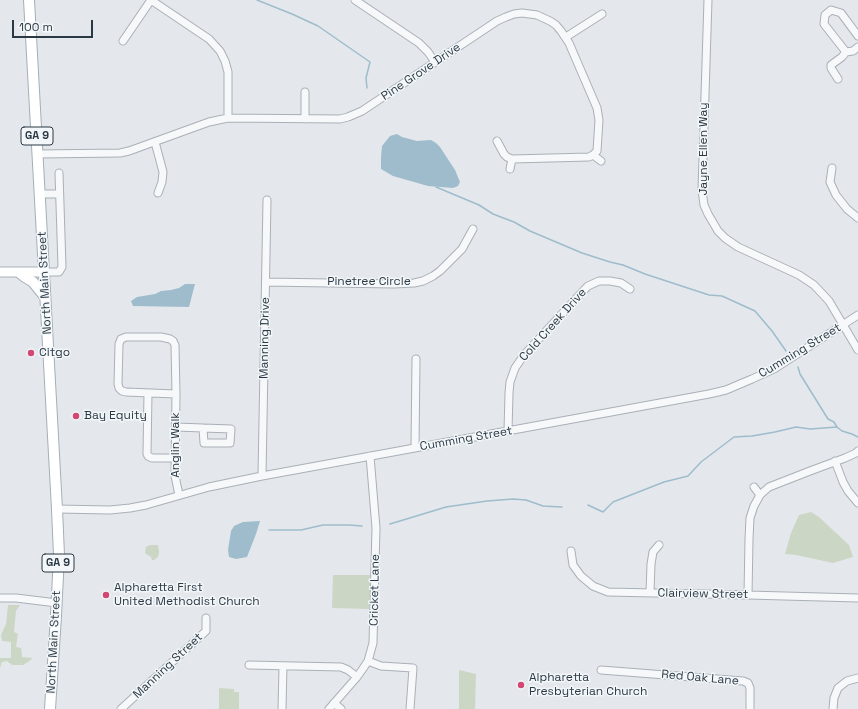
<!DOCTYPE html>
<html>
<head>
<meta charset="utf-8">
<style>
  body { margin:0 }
  #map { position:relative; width:858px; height:709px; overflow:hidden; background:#e4e8ec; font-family:"Space Grotesk",sans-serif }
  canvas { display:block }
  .scale { position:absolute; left:12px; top:20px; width:81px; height:18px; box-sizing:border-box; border:2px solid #2b3945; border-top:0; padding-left:5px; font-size:12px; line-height:14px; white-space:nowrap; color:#2b3945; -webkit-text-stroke:3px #f3f7f9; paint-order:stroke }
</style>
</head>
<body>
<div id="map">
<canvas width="858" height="709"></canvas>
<div class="scale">100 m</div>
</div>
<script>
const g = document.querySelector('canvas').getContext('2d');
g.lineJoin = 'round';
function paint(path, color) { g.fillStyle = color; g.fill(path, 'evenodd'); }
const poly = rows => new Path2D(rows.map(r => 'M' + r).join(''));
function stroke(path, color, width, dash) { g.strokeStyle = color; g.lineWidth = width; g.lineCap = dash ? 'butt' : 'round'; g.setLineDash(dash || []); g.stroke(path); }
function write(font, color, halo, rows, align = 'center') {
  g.font = font + ' "Space Grotesk",sans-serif'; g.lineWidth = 3; g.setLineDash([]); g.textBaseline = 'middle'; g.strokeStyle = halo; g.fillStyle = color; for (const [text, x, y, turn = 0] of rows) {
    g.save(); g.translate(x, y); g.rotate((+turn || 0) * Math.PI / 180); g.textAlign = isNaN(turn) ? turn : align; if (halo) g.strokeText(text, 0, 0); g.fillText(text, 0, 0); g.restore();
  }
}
paint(poly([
  [811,512,819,517,849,545,853,557,833,563,796,555,785,554,791,533,799,515],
  [150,545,158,545,159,552,158,557,154,560,152,560,151,557,145,553,146,547],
  [333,575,370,575,370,588,371,589,372,595,370,596,369,609,332,608],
  [8,605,20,605,16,611,14,632,18,634,16,647,21,648,22,657,33,658,28,662,23,665,12,665,7,661,2,662,0,668,0,658,11,658,11,642,2,641,1,635,6,624],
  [459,670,476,674,475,709,459,709],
  [219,688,234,689,234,692,239,692,239,709,219,709]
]), '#ccd6c4');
paint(poly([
  [397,134,402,137,417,141,431,140,436,143,440,147,455,170,460,182,458,186,453,188,428,186,393,176,381,169,381,157,382,146,390,136],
  [185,284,195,284,189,307,133,306,131,301,137,297,155,294,161,291,171,290,179,288],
  [260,521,256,534,247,557,236,559,229,557,228,550,231,531,234,526,243,522]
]), '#9ebccc');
stroke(poly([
  [257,0,292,14,318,26,370,62,366,78,367,88],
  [436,187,479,205,493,214,514,222,530,231,582,253,610,262,623,265,645,274,709,295,722,296,755,311,772,331,786,351],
  [798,367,800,374,828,419,834,422,837,427,842,431,852,434,858,437],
  [588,505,603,512,613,502,664,482,688,476,701,462,734,437,752,436,775,432,796,427,810,429,837,427],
  [390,524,446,507,487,501,513,499,526,500,543,506,562,507],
  [269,530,301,530,323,525,349,525,362,526]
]), '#9ebccc', 1.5);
const street = poly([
  [151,0,209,39,220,51,225,61,228,72,228,118],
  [355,0,419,43,428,52,435,62],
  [708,0,702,190,704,205,708,214,718,231,725,238,738,247,799,275,814,285,829,301,858,350],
  [566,37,602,14],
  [123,41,151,0],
  [846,52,824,24,825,15,831,10,841,13,858,36],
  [838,79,831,68,831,65,842,57,846,52,853,51,858,47],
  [305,119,305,92],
  [155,142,163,172,162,182,158,193],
  [38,154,120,153,129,151,209,122,228,118,340,119,348,117,362,111,497,21,506,17,514,14,522,13,537,15,550,21,556,25,561,31,569,43,597,108,599,120,597,151,593,155,589,157,512,159,507,157,504,154,497,141],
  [593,155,601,161],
  [832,168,830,182,836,195,847,209,858,218],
  [510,169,512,159],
  [40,194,59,194],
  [44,272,59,272,62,267,59,173],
  [266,282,394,284,414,283,423,281,433,276,440,271,462,249,473,229],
  [148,393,147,454,148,456,152,458,175,458],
  [176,394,126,392,122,391,119,388,118,384,119,344,121,339,126,337,161,337,170,339,173,341,175,345,176,394,175,476,179,495],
  [176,427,203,428,231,429,230,443,204,443,203,428],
  [508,431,509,393,510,382,515,368,524,355,585,289,588,286,599,281,610,281,621,283,630,289],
  [415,448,416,359],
  [835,461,843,482,848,491,858,503],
  [262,476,267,200],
  [754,487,760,495],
  [57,509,110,510,130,508,146,505,209,487,262,476,709,394,726,390,752,379,774,369,858,315],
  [571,551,573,565,581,576,593,586,608,592,748,595,858,598],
  [650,593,651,564,653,552,659,545],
  [748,595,749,539,750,518,754,506,760,495,769,487,810,471,845,458,856,453,858,451],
  [0,598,16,598,57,603],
  [368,661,381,666,413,668,410,709],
  [249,665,341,667,348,670,357,677],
  [601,670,743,681,748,683,750,688,750,709],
  [334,703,341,709],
  [121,709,206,631,206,618],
  [282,709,283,666],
  [329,709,357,677,362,670,368,661,373,643,376,528,370,456],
  [833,709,834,698,838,688,847,681,858,678]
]);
const secondary = poly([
  [0,272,44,272]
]);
const primary = poly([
  [29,0,57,509,59,555,56,616,50,709],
  [20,273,25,277,33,282,45,297]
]);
stroke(street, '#a9b0b7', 9);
stroke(secondary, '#a9b0b7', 11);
stroke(primary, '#a3afb8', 12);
stroke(street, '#f6f8fa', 7);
stroke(secondary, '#fff', 9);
stroke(primary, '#fff', 10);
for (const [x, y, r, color] of [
  [31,353,4,"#d14875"],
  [76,416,4,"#d14875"],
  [106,595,4,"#d14875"],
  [521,685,4,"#d14875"]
]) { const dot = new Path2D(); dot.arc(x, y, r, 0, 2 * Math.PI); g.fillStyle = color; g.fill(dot); stroke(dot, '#f3f7f9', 1.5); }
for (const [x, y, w] of [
  [37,136,32],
  [58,563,32]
]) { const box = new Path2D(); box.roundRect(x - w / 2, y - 9, w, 18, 3); g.fillStyle = '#f3f7f9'; g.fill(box); stroke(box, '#2b3945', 1); }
write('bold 11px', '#2b3945', null, [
  ["GA 9",37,136],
  ["GA 9",58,563]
]);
write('12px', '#2b3945', '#f3f7f9', [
  ["Pine Grove Drive",421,72,-34],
  ["Jayne Ellen Way",704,149,-90],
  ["Pinetree Circle",369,282],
  ["North Main Street",45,283,-93],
  ["Cold Creek Drive",553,325,-48],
  ["Manning Drive",265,338,-89],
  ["Cumming Street",800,351,-31],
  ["Cumming Street",466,439,-10],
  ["Anglin Walk",176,445,-90],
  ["Cricket Lane",375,590,-89],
  ["Clairview Street",703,594,1],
  ["North Main Street",54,642,-87],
  ["Manning Street",168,666,-43],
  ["Red Oak Lane",700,678,5]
]);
write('12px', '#2b3945', '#f3f7f9', [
  ["Citgo",39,353],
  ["Bay Equity",84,416],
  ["Alpharetta First",114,588],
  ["United Methodist Church",114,602],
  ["Alpharetta",529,678],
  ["Presbyterian Church",529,692]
], 'left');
</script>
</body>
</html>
